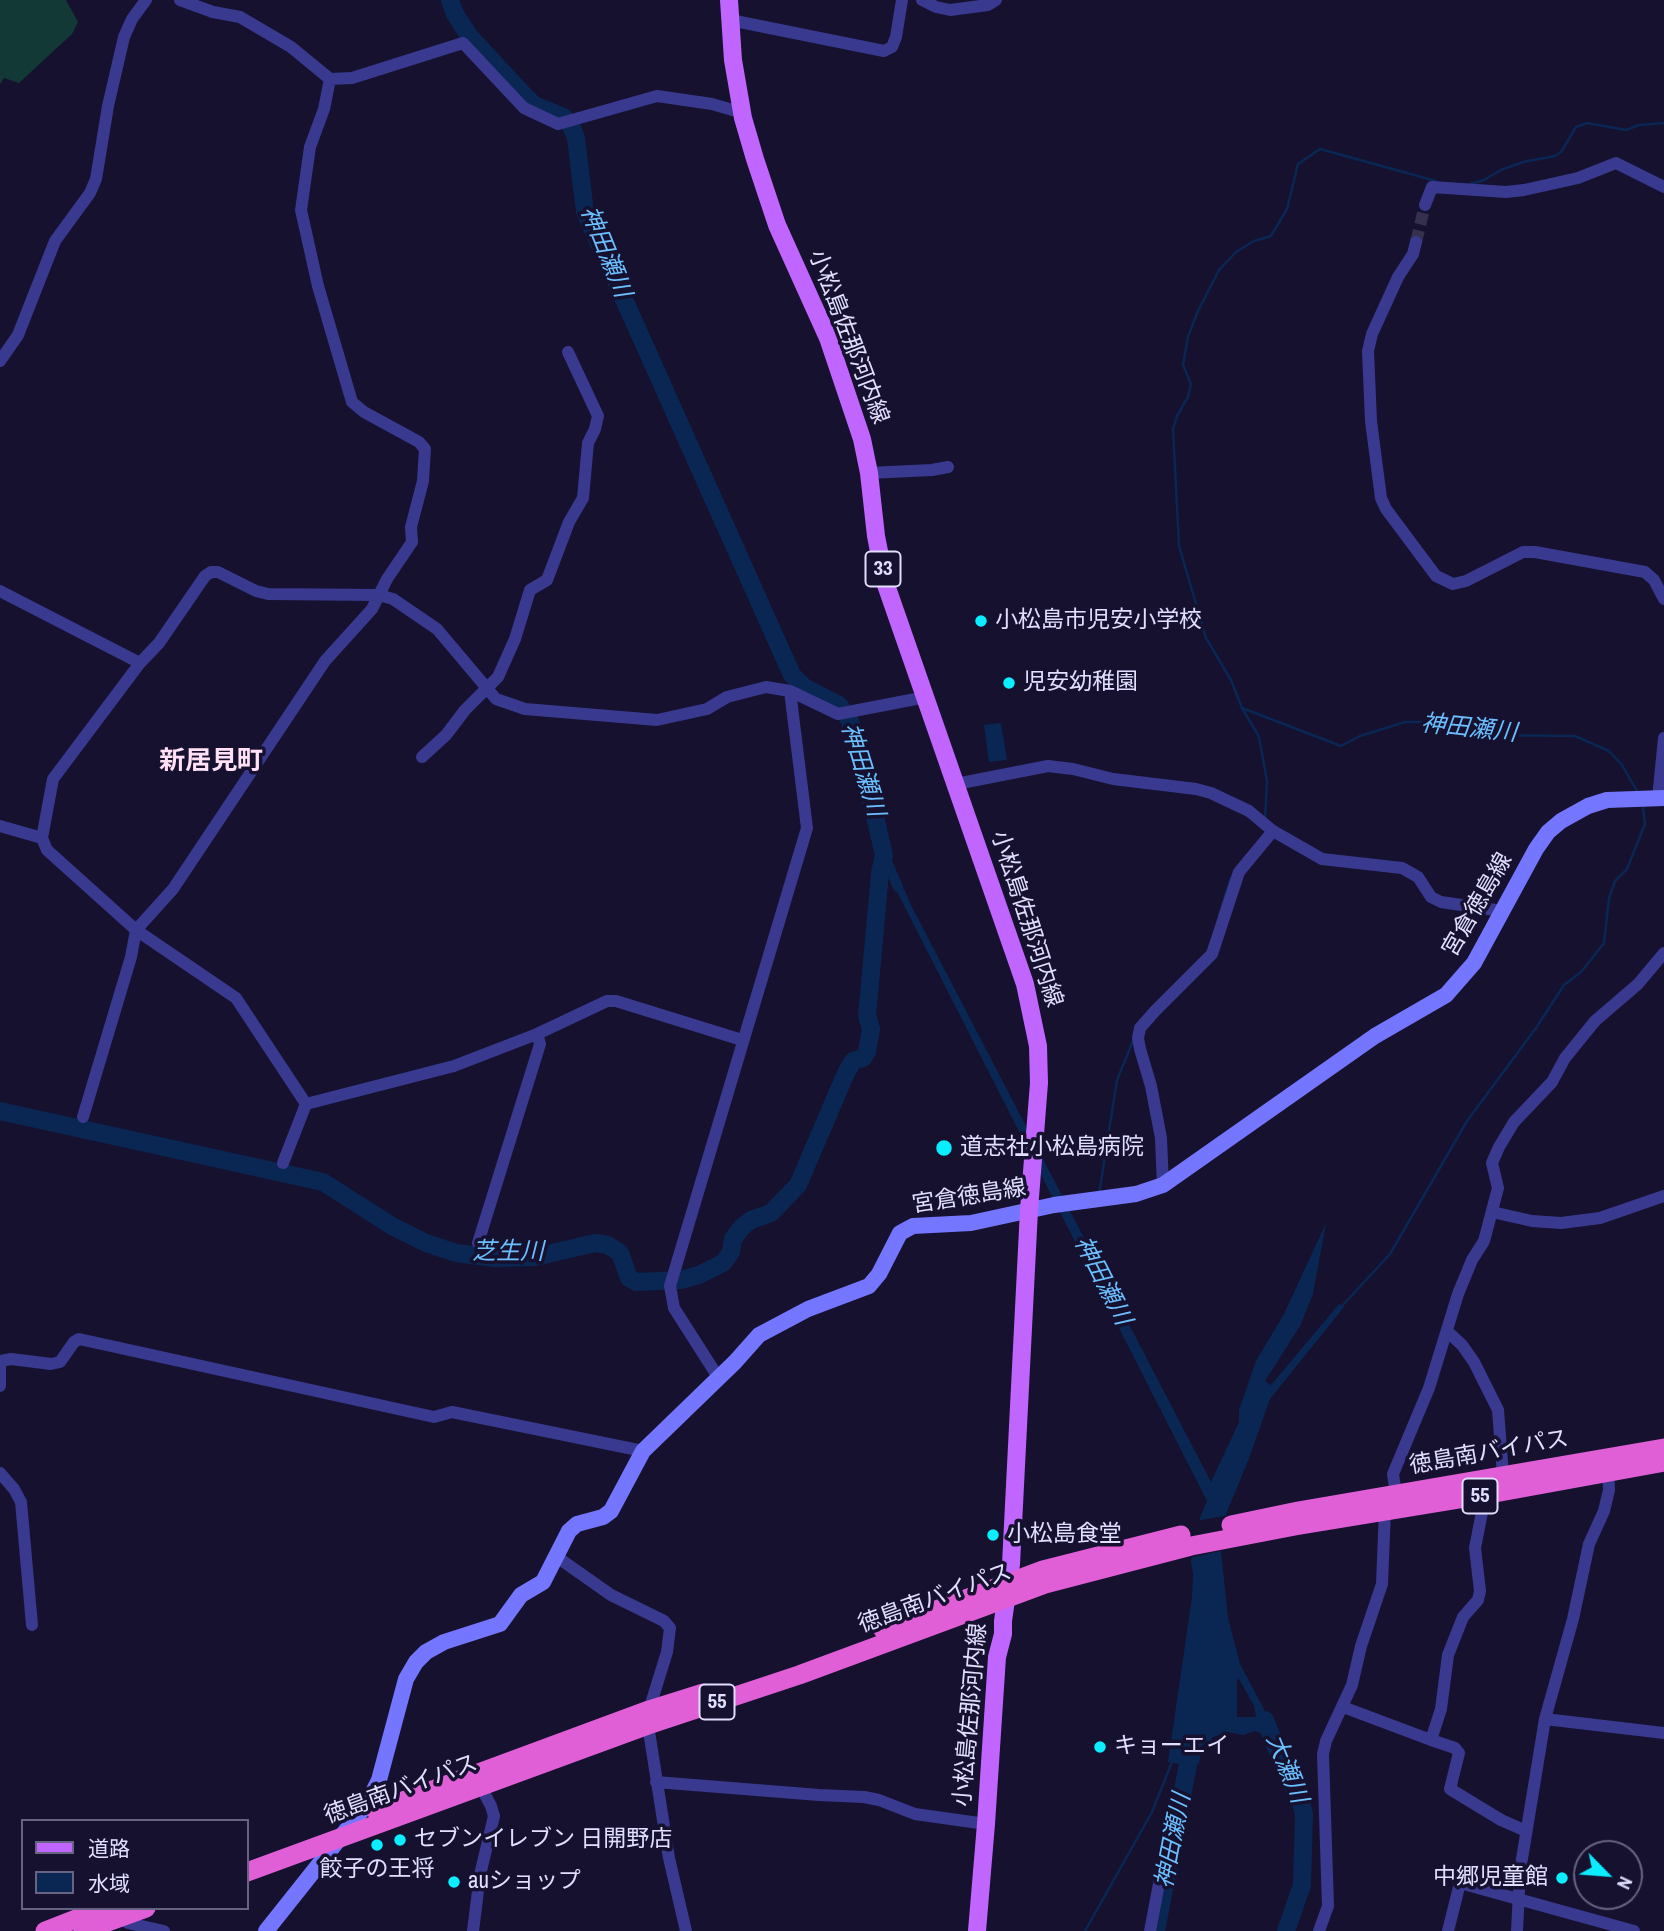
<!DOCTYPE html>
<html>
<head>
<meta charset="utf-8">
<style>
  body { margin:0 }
  #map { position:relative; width:1664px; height:1931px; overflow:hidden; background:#15112f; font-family:"Archivo Narrow","Noto Sans JP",sans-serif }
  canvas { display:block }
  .legend { position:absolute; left:21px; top:1819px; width:228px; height:91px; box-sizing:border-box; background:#15112f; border:2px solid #676382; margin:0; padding:9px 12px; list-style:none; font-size:21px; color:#e1deff }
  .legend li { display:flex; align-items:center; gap:14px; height:35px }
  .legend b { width:35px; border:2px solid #676382 }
  .north { position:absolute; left:1573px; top:1840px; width:70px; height:70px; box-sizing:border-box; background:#15112f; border:2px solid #676382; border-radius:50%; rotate:115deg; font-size:19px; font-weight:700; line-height:28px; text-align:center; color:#e1deff }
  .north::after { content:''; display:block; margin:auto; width:24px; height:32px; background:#0aeeff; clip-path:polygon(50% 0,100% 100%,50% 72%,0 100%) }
</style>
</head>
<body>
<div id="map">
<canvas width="1664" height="1931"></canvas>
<ul class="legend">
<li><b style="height:9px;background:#c165ff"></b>道路</li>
<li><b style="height:19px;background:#0a2754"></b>水域</li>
</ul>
<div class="north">N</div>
</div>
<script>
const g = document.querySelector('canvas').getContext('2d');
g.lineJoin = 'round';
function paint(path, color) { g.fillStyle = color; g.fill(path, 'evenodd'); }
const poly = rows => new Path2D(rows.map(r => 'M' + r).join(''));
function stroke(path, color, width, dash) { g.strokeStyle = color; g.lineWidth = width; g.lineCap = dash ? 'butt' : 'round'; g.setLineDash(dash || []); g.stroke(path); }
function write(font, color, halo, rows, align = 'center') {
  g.font = font + ' "Archivo Narrow","Noto Sans JP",sans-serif'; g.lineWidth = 7; g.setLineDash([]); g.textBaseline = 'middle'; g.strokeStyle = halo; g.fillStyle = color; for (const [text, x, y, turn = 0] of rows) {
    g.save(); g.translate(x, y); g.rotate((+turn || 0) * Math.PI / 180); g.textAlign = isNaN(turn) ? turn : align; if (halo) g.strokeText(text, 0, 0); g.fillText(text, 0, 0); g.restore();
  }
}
paint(poly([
  [0,0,66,0,78,22,72,34,19,83,4,78,0,84]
]), '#133936');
paint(poly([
  [1001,723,1007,760,989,762,984,725],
  [898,875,911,905,1211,1482,1239,1422,1239,1410,1256,1361,1284,1314,1326,1223,1313,1294,1300,1326,1265,1381,1271,1385,1339,1304,1344,1307,1270,1399,1248,1461,1226,1514,1221,1551,1228,1618,1240,1664,1266,1713,1272,1718,1283,1739,1274,1741,1272,1737,1255,1731,1243,1735,1228,1732,1213,1737,1210,1742,1202,1745,1199,1764,1185,1760,1179,1764,1168,1762,1192,1597,1193,1574,1191,1561,1199,1520,1207,1501,890,878],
  [1239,1679,1254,1706,1256,1717,1237,1717,1237,1680]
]), '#0a2754');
paint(poly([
  [1230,1515,1225,1550,1189,1558,1195,1521]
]), '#15112f');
stroke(poly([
  [1470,184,1484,180,1501,170,1523,162,1555,156,1561,152,1576,127,1587,123,1626,130,1639,125,1664,123],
  [1242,708,1341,746,1360,736,1405,722,1424,722,1487,735,1575,736,1609,751,1622,765,1638,793],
  [1265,819,1267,781,1259,737,1242,708,1231,680,1206,638,1179,546,1173,429,1177,416,1188,397,1191,384,1183,365,1188,337,1197,313,1219,270,1236,252,1254,241,1271,236,1287,209,1298,164,1320,149,1436,181],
  [1219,915,1231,878],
  [1099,1194,1117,1080,1133,1041],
  [1342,1306,1390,1254,1467,1121,1536,1028,1564,985,1581,972,1604,943,1609,898,1615,881,1627,869,1645,824,1643,808],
  [1085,1931,1152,1812,1172,1762]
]), '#0a2754', 2.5);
stroke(poly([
  [884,855,898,887]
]), '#0a2754', 10);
stroke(poly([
  [0,1111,323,1182,392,1226,426,1243,456,1253,495,1258,535,1257,595,1243,608,1245,620,1253,629,1278,636,1282,681,1280,699,1275,723,1263,731,1252,733,1239,742,1227,751,1220,771,1213,798,1185,846,1073,853,1061,863,1058,867,1052,871,1029,867,1015,869,995,880,873,884,855,857,741,849,719,839,705,804,687,792,675,585,212,576,138,572,128,564,117,534,105,523,94,470,37,455,14,450,0],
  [1265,1720,1289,1779,1300,1798,1304,1814,1302,1885,1286,1931],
  [1156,1931,1193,1738]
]), '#0a2754', 18);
stroke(poly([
  [1416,242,1425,205]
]), '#34304e', 12, [12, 6]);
stroke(poly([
  [180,0,213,12,240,17,291,47,330,79,352,78,463,43,524,108,558,124,657,96,712,104,743,113],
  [922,0,936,7,950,10,988,5,996,0],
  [730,20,884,51,892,47,896,37,902,0],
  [1425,205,1432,187,1506,192,1524,190,1578,178,1616,163,1664,187],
  [1416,242,1413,254,1398,277,1372,334,1368,351,1371,421,1381,498,1386,509,1436,576,1453,584,1466,581,1523,552,1535,552,1645,572,1654,580,1664,599],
  [0,361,18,335,55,241,90,193,96,179,108,106,124,37,132,19,146,0],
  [869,473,932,470,948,467],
  [0,591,140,663],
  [422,757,446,735,465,710,498,677,515,639,530,590,547,580,569,522,583,498,588,443,595,429,598,416,568,352],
  [956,784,1048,766,1073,769,1113,779,1196,789,1211,793,1249,811,1273,831,1322,859,1402,868,1418,877,1431,897,1441,902,1502,911],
  [1658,798,1664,738],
  [0,826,42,838],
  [306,1104,236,998,136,930,47,850,42,838,53,779,140,663,159,643,205,576,211,572,218,572,256,591,268,594,379,595,393,599,437,629,496,699,525,709,657,720,707,709,727,697,766,687,790,691,838,714,926,697],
  [306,1104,454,1066,537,1034,607,1001,616,1001,742,1040],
  [83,1117,131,957,136,930,173,889,325,661,372,609,387,579,412,542,411,527,423,481,425,449,419,442,364,412,352,402,318,286,301,210,310,147,324,109,330,79],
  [283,1163,306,1104],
  [1163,1185,1161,1138,1151,1086,1140,1049,1138,1038,1140,1028,1155,1011,1212,954,1239,872,1273,831],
  [1492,1212,1532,1221,1561,1223,1600,1218,1664,1196],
  [478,1243,540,1044,537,1034],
  [1448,1332,1462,1345,1474,1362,1498,1410,1503,1475],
  [0,1361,11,1359,51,1364,60,1362,74,1342,79,1339,434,1417,452,1412,643,1451],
  [718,1377,674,1308,670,1286,807,828,790,691],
  [0,1386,0,1361],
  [0,1473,14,1489,21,1502,32,1625],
  [1396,1494,1393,1474,1429,1388,1458,1294,1472,1260,1484,1241,1498,1188,1492,1163,1499,1147,1514,1122,1552,1082,1565,1058,1595,1021,1638,984,1664,953],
  [557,1557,611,1595,664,1621,670,1628,667,1652,649,1710,648,1725,669,1858,686,1931],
  [1343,1707,1431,1740,1441,1709,1448,1655,1463,1617,1478,1600,1480,1591,1475,1548,1483,1507,1483,1490],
  [1545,1719,1664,1733],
  [1431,1740,1455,1748,1459,1753,1450,1789,1501,1820,1526,1831],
  [656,1782,819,1795,864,1797,879,1800,915,1814,986,1824],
  [119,1917,128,1923,164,1931],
  [473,1931,480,1875,494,1816,491,1806,481,1787],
  [1150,1931,1175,1799],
  [1319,1931,1328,1906,1323,1754,1326,1741,1352,1685,1361,1646,1382,1584,1385,1510],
  [1448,1931,1460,1883,1634,1931],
  [1517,1931,1520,1871,1545,1719,1573,1619,1589,1544,1604,1511,1609,1490,1608,1467]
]), '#3a3990', 12);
stroke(poly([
  [266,1931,367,1804,379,1780,406,1679,416,1662,426,1652,444,1642,500,1624,521,1595,543,1582,569,1531,577,1524,603,1517,611,1511,643,1451,735,1362,759,1335,808,1309,869,1286,879,1274,900,1233,913,1226,971,1223,1054,1205,1136,1194,1163,1185,1375,1036,1446,995,1474,963,1536,849,1548,832,1561,821,1588,806,1607,800,1664,798]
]), '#7576ff', 16);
stroke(poly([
  [729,0,733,60,743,118,755,159,777,225,828,338,862,439,869,473,876,536,885,582,1025,984,1038,1046,1039,1083,1029,1210,1011,1564,1003,1621,1003,1634,997,1657,986,1824,977,1931]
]), '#c165ff', 18);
stroke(poly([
  [1231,1525,1298,1511,1664,1448],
  [883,1630,1043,1570,1181,1535],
  [376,1811,649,1710,703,1693],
  [247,1872,648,1725,799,1675,1045,1584,1191,1546,1295,1526,1484,1495,1664,1462],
  [45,1931,104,1908],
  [83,1931,146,1908]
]), '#e05fd6', 19);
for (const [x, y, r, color] of [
  [981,621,7,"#0aeeff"],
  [1009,683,7,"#0aeeff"],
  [944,1148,9,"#0aeeff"],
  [993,1535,7,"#0aeeff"],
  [1100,1747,7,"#0aeeff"],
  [400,1840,7,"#0aeeff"],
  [377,1845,7,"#0aeeff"],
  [1562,1878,7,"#0aeeff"],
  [454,1882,7,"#0aeeff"]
]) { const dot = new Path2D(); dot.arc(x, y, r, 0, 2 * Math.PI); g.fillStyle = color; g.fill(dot); stroke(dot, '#15112f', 2.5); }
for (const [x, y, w] of [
  [883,569,35],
  [1480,1496,35],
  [717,1702,35]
]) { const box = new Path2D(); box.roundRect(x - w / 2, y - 17.5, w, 35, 5); g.fillStyle = '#15112f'; g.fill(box); stroke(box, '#e1deff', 2); }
write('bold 21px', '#e1deff', null, [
  ["33",883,569],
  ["55",1480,1496],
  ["55",717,1702]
]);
write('23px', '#e1deff', '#15112f', [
  ["小松島佐那河内線",848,337,69],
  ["宮倉徳島線",1478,905,-60],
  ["小松島佐那河内線",1026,919,72],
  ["宮倉徳島線",969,1197,-9],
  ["徳島南バイパス",1489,1453,-10],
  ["徳島南バイパス",935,1599,-20],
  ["小松島佐那河内線",971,1715,-85],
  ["徳島南バイパス",401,1790,-20]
]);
write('23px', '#e1deff', '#15112f', [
  ["小松島市児安小学校",995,621],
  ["児安幼稚園",1023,683],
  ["道志社小松島病院",960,1148],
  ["小松島食堂",1007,1535],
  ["キョーエイ",1114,1747],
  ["セブンイレブン 日開野店",414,1840],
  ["餃子の王将",377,1870,"center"],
  ["中郷児童館",1548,1878,"right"],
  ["auショップ",468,1882]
], 'left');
write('italic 24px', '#6cbfff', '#15112f', [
  ["神田瀬川",605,252,68],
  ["神田瀬川",1469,729,6],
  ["神田瀬川",862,770,73],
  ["芝生川",508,1253],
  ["神田瀬川",1102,1281,63],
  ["大瀬川",1286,1769,68],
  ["神田瀬川",1174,1841,-79]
]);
write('bold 26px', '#ffe0f5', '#15112f', [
  ["新居見町",211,762]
]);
</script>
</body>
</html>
